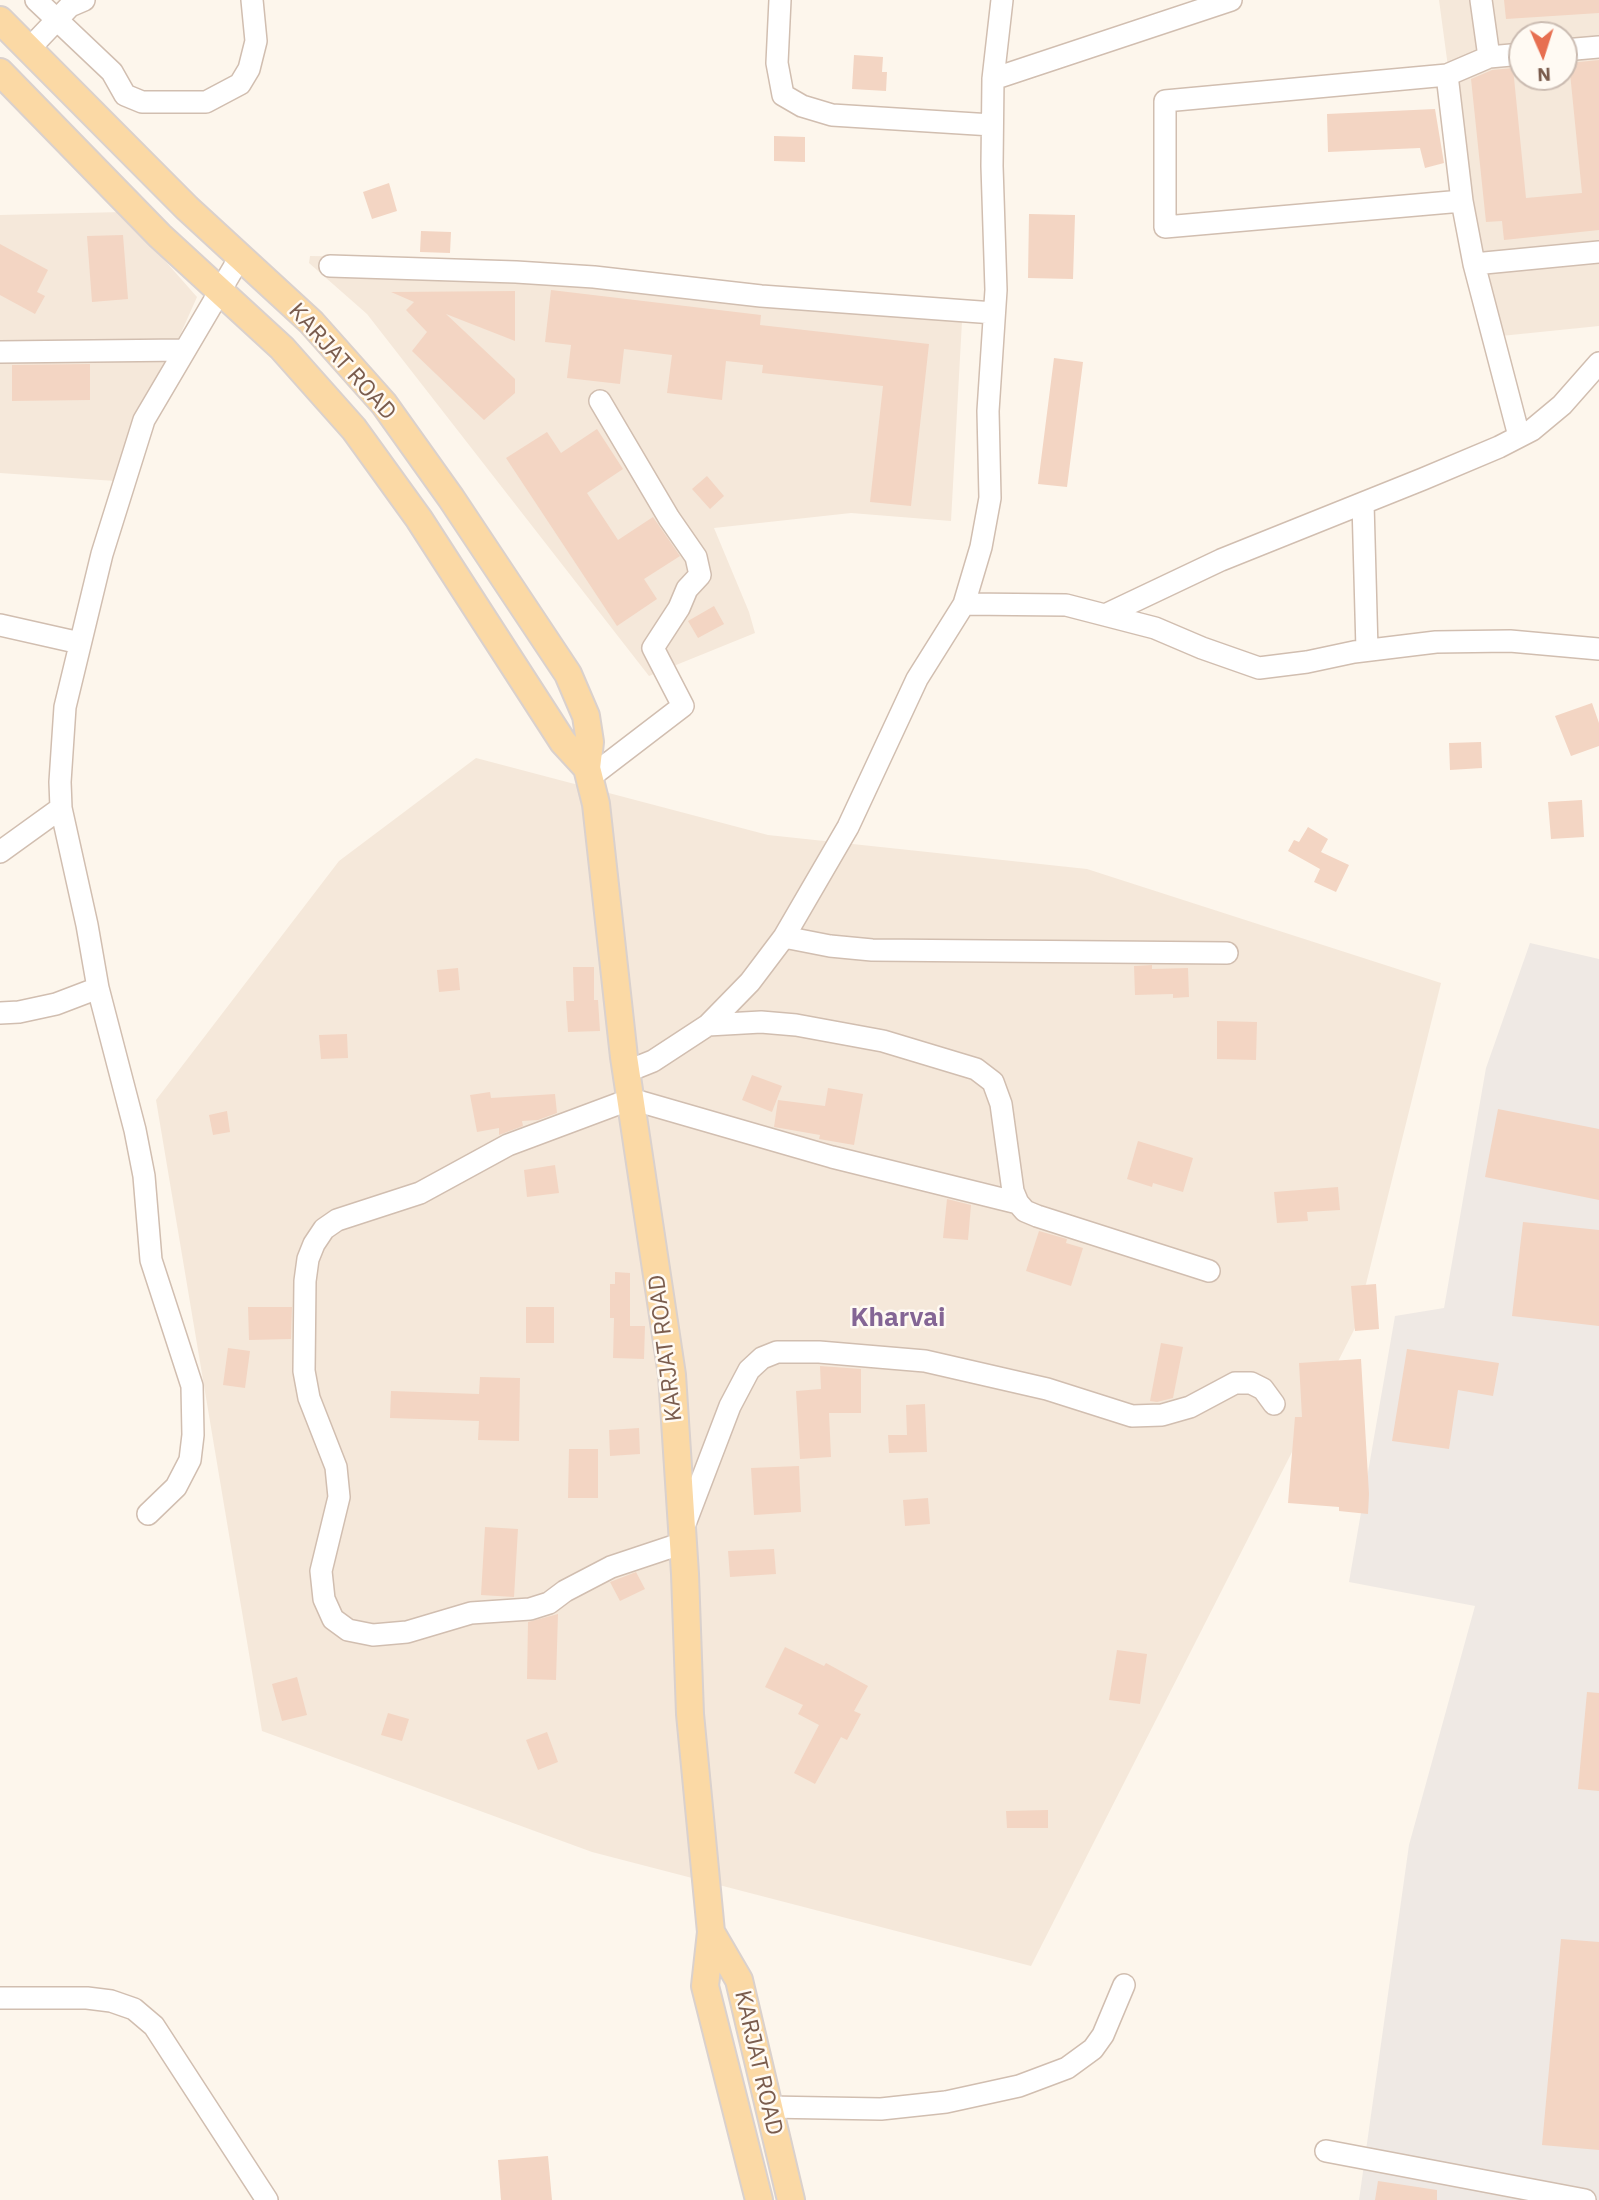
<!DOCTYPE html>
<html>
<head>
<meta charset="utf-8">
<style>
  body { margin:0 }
  #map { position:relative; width:1599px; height:2200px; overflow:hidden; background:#fdf6ec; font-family:"IBM Plex Sans",sans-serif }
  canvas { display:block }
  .north { position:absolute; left:1508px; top:21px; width:70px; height:70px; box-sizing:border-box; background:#fffaf3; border:2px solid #cabbb1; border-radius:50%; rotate:177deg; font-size:19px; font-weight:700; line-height:28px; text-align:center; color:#7a5c4d }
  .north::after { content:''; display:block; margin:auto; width:24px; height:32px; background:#e76f51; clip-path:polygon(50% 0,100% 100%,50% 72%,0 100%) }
</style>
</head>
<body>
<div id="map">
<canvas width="1599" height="2200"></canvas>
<div class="north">N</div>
</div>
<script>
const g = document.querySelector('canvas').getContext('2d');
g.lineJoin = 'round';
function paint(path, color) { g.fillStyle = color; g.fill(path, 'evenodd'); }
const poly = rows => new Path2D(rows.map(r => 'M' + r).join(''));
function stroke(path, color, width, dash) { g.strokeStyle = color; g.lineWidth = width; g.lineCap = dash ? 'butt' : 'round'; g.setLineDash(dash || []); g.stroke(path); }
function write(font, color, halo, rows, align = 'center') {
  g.font = font + ' "IBM Plex Sans",sans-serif'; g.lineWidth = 5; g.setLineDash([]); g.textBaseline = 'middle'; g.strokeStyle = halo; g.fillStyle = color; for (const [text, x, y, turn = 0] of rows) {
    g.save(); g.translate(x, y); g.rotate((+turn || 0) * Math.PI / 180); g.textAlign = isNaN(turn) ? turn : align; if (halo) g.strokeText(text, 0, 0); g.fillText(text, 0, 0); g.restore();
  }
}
paint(poly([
  [1439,0,1599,0,1599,326,1501,336,1472,245],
  [1522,35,1564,35,1564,77,1522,77],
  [122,212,197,297,115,481,0,473,0,215],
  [310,256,484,259,635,270,799,289,963,303,951,521,851,513,714,528,749,612,755,633,649,676,367,314,309,263],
  [476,758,768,835,1087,869,1441,983,1355,1328,1031,1966,592,1852,262,1731,156,1100,339,861]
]), '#f5e8da');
paint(poly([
  [1530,943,1599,959,1599,2200,1359,2200,1409,1845,1475,1606,1349,1582,1395,1316,1444,1308,1486,1068]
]), '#efe9e4');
paint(poly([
  [1504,0,1599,0,1599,13,1506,19],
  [854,55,883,57,882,72,887,72,886,91,852,89],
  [1599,60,1599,230,1504,240,1502,221,1486,222,1471,79,1492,70,1513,68,1526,198,1582,193,1569,63],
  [1435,109,1444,163,1425,168,1420,148,1328,152,1327,114],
  [774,136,805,137,805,162,774,161],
  [389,183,397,211,372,219,363,192],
  [1029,214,1075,215,1073,279,1028,278],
  [421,231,451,232,450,253,420,252],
  [123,235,128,299,92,302,87,236],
  [0,244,48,270,37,292,45,296,35,314,0,295],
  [551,290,761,315,760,325,929,344,911,506,870,502,883,386,762,373,763,365,726,361,722,400,667,393,672,355,624,349,620,384,567,378,571,345,545,342],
  [515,291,515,341,446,314,515,379,515,393,484,420,412,351,427,332,406,310,414,302,391,292],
  [1054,358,1083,362,1067,487,1038,484],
  [90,364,90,400,12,401,12,365],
  [597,429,623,469,587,493,618,540,653,517,680,556,644,579,657,599,617,626,506,458,547,432,561,453],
  [707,476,724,496,710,509,692,489],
  [714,606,724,624,698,638,688,621],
  [1592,703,1599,723,1599,746,1571,756,1555,716],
  [1481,742,1482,768,1450,770,1449,743],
  [1582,800,1584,837,1551,839,1548,802],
  [1308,827,1328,839,1321,852,1349,865,1336,892,1314,882,1320,869,1288,851,1294,840,1299,842],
  [1152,965,1152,969,1188,968,1189,997,1173,998,1173,994,1135,995,1134,966],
  [573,967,594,967,594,1000,598,1000,600,1031,568,1032,566,1001,574,1001],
  [458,968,460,990,439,992,437,970],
  [1217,1021,1257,1022,1256,1060,1217,1059],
  [347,1034,348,1058,321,1059,319,1035],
  [752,1075,782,1086,772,1112,742,1100],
  [828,1088,863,1094,854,1145,819,1139,820,1135,774,1127,778,1100,825,1106],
  [490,1092,491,1098,555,1094,557,1113,538,1120,522,1121,523,1126,499,1135,499,1128,477,1132,470,1095],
  [1498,1109,1599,1129,1599,1200,1485,1177],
  [227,1111,230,1132,213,1135,209,1115],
  [1138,1141,1193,1158,1183,1192,1153,1183,1152,1187,1127,1179],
  [555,1165,559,1193,527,1197,524,1170],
  [1338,1187,1340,1210,1307,1212,1308,1221,1277,1223,1274,1192],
  [947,1199,971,1205,968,1240,943,1238],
  [1523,1222,1599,1230,1599,1326,1512,1316],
  [1039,1231,1067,1239,1066,1243,1083,1248,1071,1286,1026,1271],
  [615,1272,630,1273,630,1326,645,1326,644,1359,613,1358,614,1318,610,1318,610,1284,615,1284],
  [1376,1284,1379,1329,1355,1331,1351,1286],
  [248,1307,292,1307,291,1339,249,1340],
  [526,1307,554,1307,554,1343,526,1343],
  [1161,1343,1183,1347,1173,1398,1157,1402,1150,1401],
  [228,1348,250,1351,245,1388,223,1385],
  [1407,1349,1499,1363,1493,1396,1458,1390,1449,1449,1392,1441],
  [1361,1359,1369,1494,1368,1514,1339,1511,1339,1507,1288,1503,1295,1417,1302,1417,1299,1363],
  [820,1366,861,1369,861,1413,829,1413,831,1457,800,1459,796,1391,821,1389],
  [480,1377,520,1378,519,1441,478,1440,479,1421,390,1418,391,1391,479,1394],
  [925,1404,927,1452,889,1453,888,1435,907,1435,906,1405],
  [639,1428,640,1454,610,1456,609,1430],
  [569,1449,598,1449,598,1498,568,1498],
  [799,1466,801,1512,754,1515,751,1468],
  [928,1498,930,1524,905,1526,903,1500],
  [485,1527,518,1529,514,1597,481,1595],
  [774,1549,776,1574,730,1577,728,1551],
  [636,1572,645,1589,620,1601,610,1582],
  [558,1614,556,1680,527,1679,528,1622],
  [785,1647,824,1666,826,1663,868,1686,854,1711,861,1714,847,1740,841,1737,815,1784,794,1773,819,1725,798,1714,803,1705,765,1687],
  [1117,1650,1147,1654,1140,1704,1109,1700],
  [297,1677,307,1715,282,1721,272,1684],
  [1587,1692,1599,1693,1599,1791,1578,1789],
  [388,1713,409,1719,402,1741,381,1735],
  [547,1732,558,1762,538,1770,526,1740],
  [1048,1810,1048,1828,1007,1828,1006,1811],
  [1561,1939,1599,1942,1599,2150,1542,2145],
  [548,2156,552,2200,501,2200,498,2160],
  [1378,2181,1437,2190,1437,2200,1375,2200]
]), '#f3d5c3');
const minor = poly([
  [36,0,112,72,125,95,142,102,206,102,240,84,249,69,256,41,252,0],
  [780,0,777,63,783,95,802,106,832,115,992,125],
  [1481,0,1489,57],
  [29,49,70,6,84,0],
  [1564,50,1599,47],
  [1447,75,1462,201],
  [993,79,1231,0],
  [1474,264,1599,252],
  [330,266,516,272,594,277,761,296,994,313],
  [0,352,185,350],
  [1519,436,1474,264,1462,201,1165,227,1165,101,1447,75,1489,57,1522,54],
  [1363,503,1367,650],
  [964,604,1066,605,1155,628,1202,648,1259,668,1307,662,1354,652,1436,642,1510,641,1599,649],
  [1105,615,1221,560,1423,479,1499,447,1532,430,1562,405,1599,363],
  [0,625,80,643],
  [589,778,683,706,653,648,679,608,687,589,700,575,696,557,669,518,600,401],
  [0,852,61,808],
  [784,937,830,946,872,950,1227,953],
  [98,988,135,1130,144,1176,151,1260,192,1386,193,1435,190,1460,176,1487,148,1514],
  [0,1013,19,1012,56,1004,98,988,87,925,61,808,60,782,65,707,102,554,144,420,240,257],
  [708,1025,761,1022,796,1025,883,1041,976,1069,993,1082,1001,1104,1013,1191,1018,1203,1025,1211,1037,1216,1209,1271],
  [628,1071,653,1061,708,1025,750,982,784,937,848,827,917,679,964,604,981,547,990,498,988,411,996,290,992,166,993,79,1002,0],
  [683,1529,730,1406,749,1370,762,1358,777,1352,819,1352,925,1361,1047,1389,1132,1416,1162,1415,1190,1407,1235,1383,1251,1383,1263,1389,1274,1404],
  [683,1543,611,1567,565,1591,549,1603,530,1609,471,1613,407,1632,373,1635,348,1630,333,1619,324,1599,321,1571,339,1497,336,1467,309,1398,304,1371,305,1281,308,1259,314,1244,324,1229,337,1220,420,1193,508,1145,631,1099,832,1157,1018,1203],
  [0,1998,87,1998,111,2001,134,2009,154,2026,267,2200],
  [768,2107,881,2109,946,2102,1019,2086,1067,2068,1093,2049,1103,2035,1124,1985],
  [1326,2151,1585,2200]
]);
const major = poly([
  [0,20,187,208,311,322,384,404,451,498,568,674,586,716,590,742,587,768,596,804,624,1057,672,1375,685,1574,690,1714,711,1932,705,1986,759,2200],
  [0,72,160,236,282,348,354,429,419,519,563,742,587,768],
  [711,1932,739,1980,791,2200]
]);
stroke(minor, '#d1beb0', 24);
stroke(major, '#dad1cd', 30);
stroke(minor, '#fff', 21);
stroke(major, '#fbd9a5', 26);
write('23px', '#7a5c4d', '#fffaf3', [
  ["KARJAT ROAD",342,362,48],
  ["KARJAT ROAD",666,1348,-97],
  ["KARJAT ROAD",758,2063,77]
]);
write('bold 26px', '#846695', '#fffaf3', [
  ["Kharvai",898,1318]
]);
</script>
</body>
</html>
